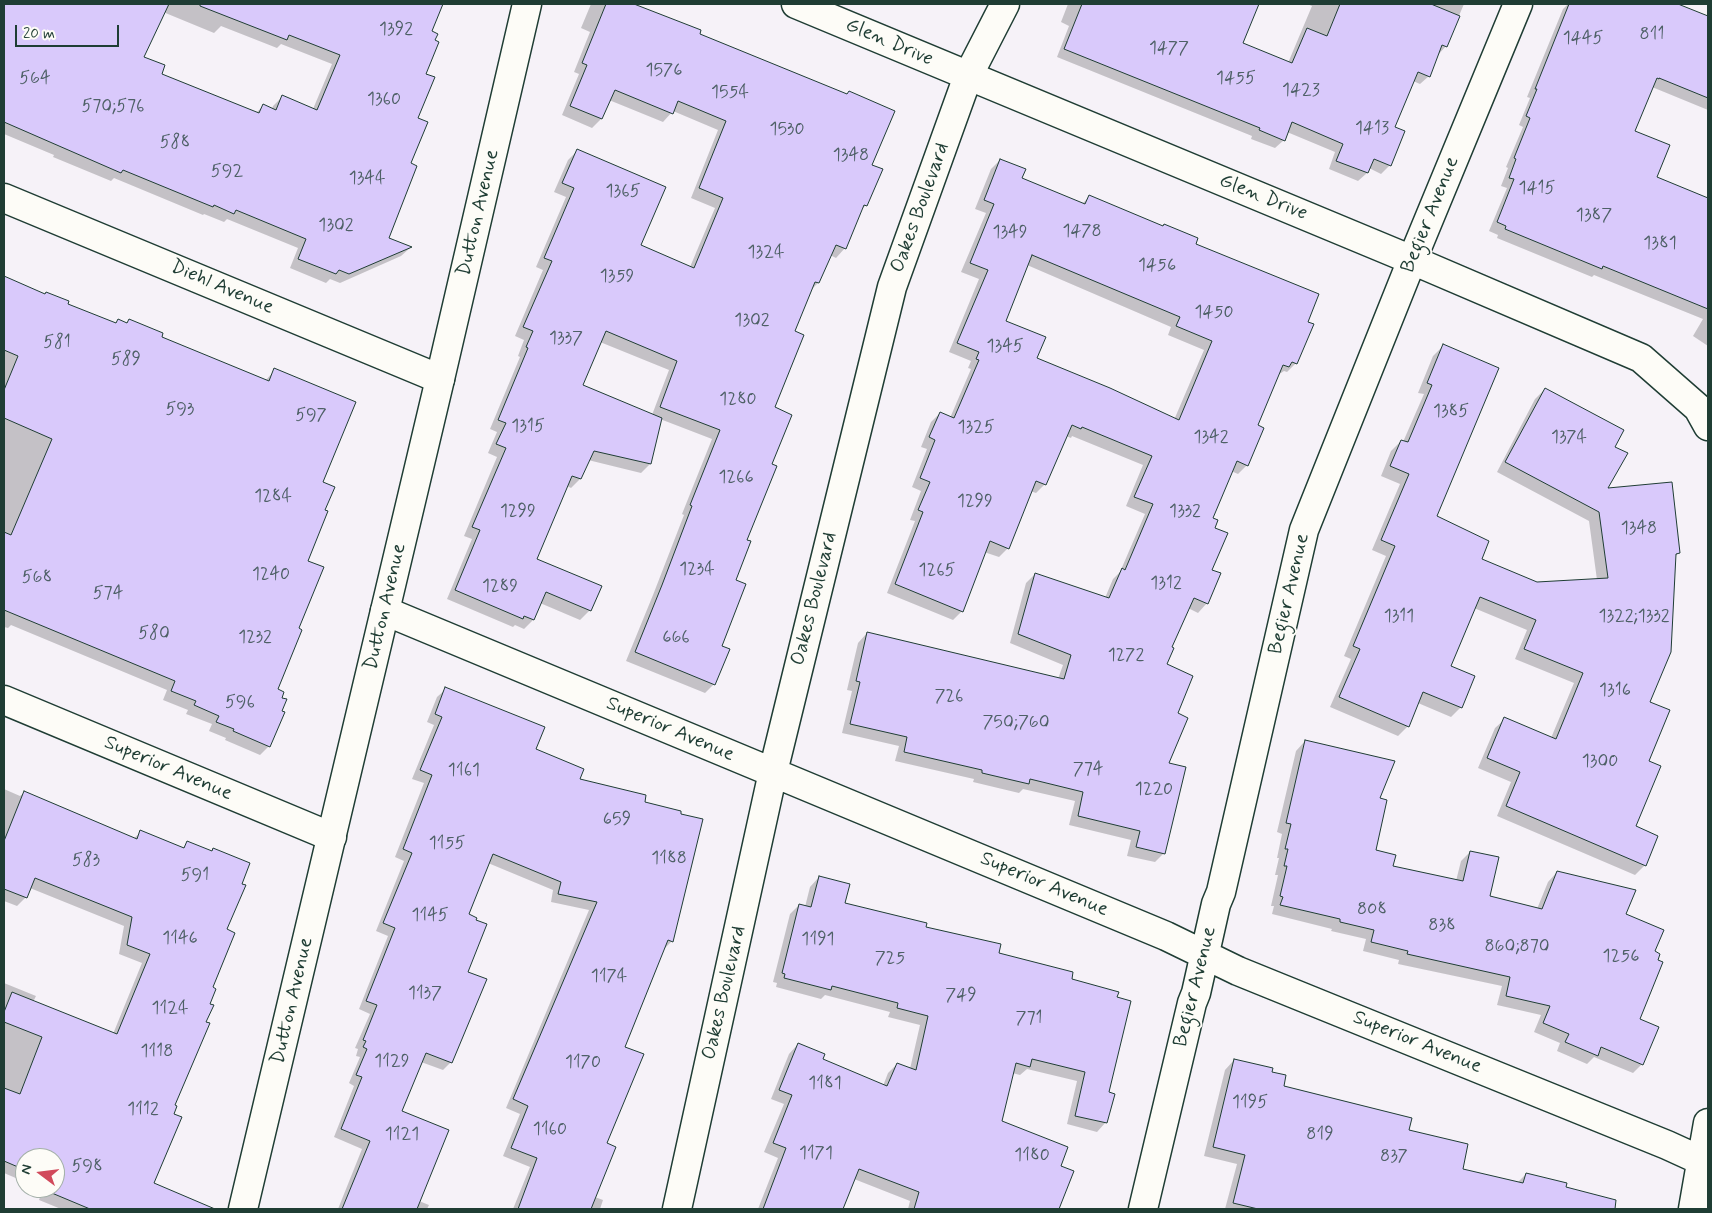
<!DOCTYPE html>
<html>
<head>
<meta charset="utf-8">
<style>
  body { margin:0 }
  #map { position:relative; width:1712px; height:1213px; overflow:hidden; background:#f6f2f8; font-family:Mynerve,sans-serif }
  canvas { display:block }
  .frame { position:absolute; inset:0; border:5px solid #1f3d34; pointer-events:none }
  .north { position:absolute; left:15px; top:1148px; width:50px; height:50px; box-sizing:border-box; background:#fdfcf7; border:1px solid #a4b0a9; border-radius:50%; rotate:285deg; font-size:14px; font-weight:700; line-height:20px; text-align:center; color:#1f3d34 }
  .north::after { content:''; display:block; margin:auto; width:18px; height:22px; background:#d1495b; clip-path:polygon(50% 0,100% 100%,50% 72%,0 100%) }
  .scale { position:absolute; left:15px; top:25px; width:104px; height:22px; box-sizing:border-box; border:2px solid #1f3d34; border-top:0; padding-left:6px; font-size:15px; line-height:18px; white-space:nowrap; color:#1f3d34; -webkit-text-stroke:4px #fdfcf7; paint-order:stroke }
</style>
</head>
<body>
<div id="map">
<canvas width="1712" height="1213"></canvas>
<div class="frame"></div>
<div class="north">N</div>
<div class="scale">20 m</div>
</div>
<script>
const g = document.querySelector('canvas').getContext('2d');
g.lineJoin = 'round';
function paint(path, color) { g.fillStyle = color; g.fill(path, 'evenodd'); }
const poly = rows => new Path2D(rows.map(r => 'M' + r).join(''));
function stroke(path, color, width, dash) { g.strokeStyle = color; g.lineWidth = width; g.lineCap = dash ? 'butt' : 'round'; g.setLineDash(dash || []); g.stroke(path); }
function write(font, color, halo, rows, align = 'center') {
  g.font = font + ' Mynerve,sans-serif'; g.lineWidth = 4; g.setLineDash([]); g.textBaseline = 'middle'; g.strokeStyle = halo; g.fillStyle = color; for (const [text, x, y, turn = 0] of rows) {
    g.save(); g.translate(x, y); g.rotate((+turn || 0) * Math.PI / 180); g.textAlign = isNaN(turn) ? turn : align; if (halo) g.strokeText(text, 0, 0); g.fillText(text, 0, 0); g.restore();
  }
}
paint(poly([
  [4,4,441,4,430,32,409,164,387,238,410,248,401,256,340,283,330,279,326,283,290,268,298,248,227,219,224,222,204,214,203,215,114,178,111,181,53,157,54,155,4,134],
  [163,12,214,33,221,26,277,48,281,44,332,64,313,109,282,97,273,106,272,109,263,106,256,113,160,75,143,58],
  [591,4,632,4,700,31,698,34,871,166,866,205,860,211,845,248,836,258,830,255,818,283,810,291,793,331,773,408,770,465,745,540,734,581,714,684,705,693,626,661,653,595,684,515,682,514,712,439,660,419,650,464,641,473,588,460,580,479,571,488,567,486,536,559,600,586,590,610,580,620,540,603,533,620,524,629,515,625,513,627,447,599,472,539,464,536,497,457,488,453,497,432,490,429,520,357,518,356,524,340,515,336,543,270,536,267,566,197,554,192,568,160,577,151,639,246,690,267,715,208,691,198,718,130,673,111,663,122,609,100,601,119,592,128,562,115,579,74,574,72,590,32,581,28],
  [600,342,669,370,652,415,582,385],
  [1068,4,1257,4,1241,43,1288,63,1312,6,1307,4,1464,4,1446,46,1438,55,1429,76,1420,84,1413,81,1394,128,1390,165,1381,174,1369,168,1367,173,1358,181,1329,169,1335,152,1287,132,1284,140,1275,148,1251,139,1252,136,1057,57,1069,26,1061,22],
  [1568,4,1674,4,1708,18,1708,110,1652,87,1633,132,1655,178,1708,199,1708,346,1693,336,1703,319,1594,275,1592,277,1497,238,1498,235,1489,231,1507,188,1501,186,1508,168,1506,167,1523,127,1519,125,1530,98,1527,97,1563,9],
  [1000,160,1021,179,1082,204,1089,197,1194,245,1307,323,1296,363,1287,372,1284,371,1278,375,1256,426,1247,465,1238,474,1231,471,1211,518,1213,528,1207,603,1198,613,1188,608,1170,648,1166,665,1176,714,1167,764,1164,853,1155,862,1127,856,1131,840,1069,825,1075,801,1023,789,1019,793,973,782,974,779,895,761,899,746,842,733,852,691,847,690,858,643,867,633,1058,679,1063,665,1010,643,1026,583,1035,574,1105,598,1113,579,1120,572,1145,514,1126,506,1143,465,1072,436,1071,438,1066,436,1045,484,1036,493,1030,491,1008,548,999,557,984,552,962,611,953,620,887,593,915,521,910,520,921,491,912,487,927,449,921,447,931,422,940,413,950,418,971,369,968,368,971,361,949,352,979,279,961,272,986,213,975,209,991,169],
  [1027,265,1171,327,1168,335,1204,350,1174,420,1036,359,1004,321],
  [4,278,115,324,118,320,126,323,129,320,160,338,265,381,275,370,322,483,306,561,297,629,276,690,269,746,260,755,225,740,226,738,209,731,212,724,186,714,188,710,163,700,167,690,11,625,8,628,4,627],
  [1443,346,1435,517,1480,560,1536,584,1597,580,1589,521,1497,472,1535,399,1545,389,1613,447,1606,490,1679,552,1675,557,1648,702,1647,762,1634,827,1645,865,1635,875,1497,816,1511,782,1478,768,1495,728,1505,719,1551,738,1574,683,1515,659,1527,630,1474,608,1449,667,1461,707,1451,717,1418,703,1408,726,1398,736,1330,707,1351,659,1344,656,1386,556,1372,550,1400,484,1381,476,1391,451,1401,441,1403,442,1424,394,1418,393,1433,356],
  [446,689,578,779,643,803,702,820,671,942,663,950,623,1047,595,1197,603,1200,600,1209,513,1209,530,1167,503,1156,520,1114,506,1108,589,910,551,902,553,890,488,863,467,915,466,972,451,1062,443,1070,421,1062,400,1111,419,1201,429,1205,427,1209,338,1209,362,1149,334,1137,354,1086,349,1083,360,1057,356,1056,358,1049,355,1048,370,1014,359,1009,388,936,376,931,404,861,395,857,424,783,412,779,434,725,427,722,437,697],
  [1305,741,1378,799,1374,851,1392,867,1456,881,1461,861,1470,852,1489,897,1537,909,1548,882,1557,872,1624,914,1654,952,1638,1019,1642,1064,1633,1073,1594,1057,1587,1064,1557,1051,1560,1043,1534,1032,1541,1015,1497,1005,1502,986,1398,964,1399,960,1363,951,1366,939,1331,931,1332,929,1272,914,1274,906,1271,906,1278,875,1275,875,1279,858,1277,858,1282,834,1277,832,1296,751],
  [4,789,20,796,24,793,133,839,141,832,182,849,187,843,210,852,214,849,225,930,211,988,173,1106,152,1184,169,1191,161,1209,61,1209,39,1200,43,1189,41,1188,55,1188,55,1158,25,1158,25,1182,4,1173,4,983,36,996,33,1002,113,1034,142,963,119,954,124,926,30,888,26,897,17,906,4,901],
  [819,877,844,904,924,928,1070,980,1107,1093,1106,1122,1097,1132,1067,1124,1077,1081,1027,1069,1020,1075,1012,1073,1000,1122,1059,1167,1072,1172,1057,1209,908,1209,910,1201,854,1179,843,1209,758,1209,778,1158,764,1152,784,1104,771,1099,789,1054,798,1044,821,1060,883,1086,888,1073,897,1064,910,1069,920,1025,888,1017,890,1012,825,995,821,999,776,987,777,983,773,982,790,914,799,905,805,907,810,887],
  [1234,1060,1270,1073,1282,1087,1408,1131,1461,1170,1517,1183,1526,1174,1565,1188,1568,1198,1617,1209,1225,1209,1237,1164,1204,1156,1225,1070]
]), '#0003');
const building = poly([
  [4,4,169,4,144,57,165,65,162,74,259,113,263,104,276,110,282,95,317,110,340,55,289,35,287,40,200,6,200,4,443,4,432,31,438,34,435,40,439,42,426,74,435,77,418,118,428,122,411,163,417,166,389,238,412,247,349,274,339,270,336,274,298,259,306,239,236,210,234,214,214,205,213,207,123,170,121,173,4,122,4,4],
  [606,4,634,4,701,30,700,34,847,94,849,91,895,111,872,165,883,169,867,206,864,205,846,249,836,245,819,283,815,282,795,331,804,335,775,407,792,415,772,464,777,466,747,540,751,541,736,580,746,584,722,646,730,649,715,685,635,652,662,585,692,506,690,505,720,430,660,407,677,361,606,331,583,385,662,418,651,464,594,451,581,479,572,476,537,559,602,586,591,611,546,592,534,620,524,616,523,619,455,590,480,530,472,527,506,448,496,444,506,423,498,420,528,348,526,347,533,331,523,327,552,261,544,258,574,188,562,183,577,149,666,187,641,245,694,268,723,198,699,188,726,121,678,101,673,114,615,90,602,119,570,106,587,65,582,63,606,4],
  [1082,4,1259,4,1243,43,1292,63,1307,28,1327,36,1340,4,1431,4,1460,16,1447,47,1442,45,1430,77,1418,72,1395,127,1405,131,1391,166,1374,159,1368,173,1336,161,1343,144,1292,122,1285,141,1259,130,1260,128,1064,49,1082,4],
  [1569,4,1678,4,1708,16,1708,98,1659,78,1659,79,1657,78,1635,131,1670,145,1657,177,1708,198,1708,309,1603,266,1602,269,1505,229,1506,226,1497,222,1514,179,1509,178,1516,159,1514,158,1530,118,1526,116,1537,89,1535,89,1569,4],
  [1000,159,1026,169,1022,178,1085,204,1089,195,1163,226,1164,224,1198,238,1196,244,1319,294,1308,322,1314,324,1297,364,1292,362,1289,367,1283,365,1258,425,1264,428,1248,466,1237,461,1213,518,1218,520,1215,528,1228,533,1212,570,1221,573,1208,604,1194,598,1172,647,1174,648,1167,664,1193,676,1178,713,1188,718,1169,763,1186,767,1165,854,1136,847,1140,831,1078,816,1083,792,1030,779,1029,784,982,773,982,770,904,752,907,737,850,724,860,682,856,681,867,632,1064,679,1071,655,1018,634,1035,573,1109,598,1122,568,1125,570,1153,504,1134,497,1152,456,1082,427,1081,429,1072,425,1046,485,1036,481,1009,549,990,541,963,612,895,584,923,512,918,510,930,482,920,478,935,440,929,437,940,412,954,418,979,360,976,359,979,352,957,343,988,270,970,263,994,204,984,200,1000,159],
  [1032,255,1180,317,1176,326,1212,341,1179,420,1110,388,1037,358,1046,337,1006,321,1032,255],
  [4,276,45,294,46,292,69,301,68,304,116,323,118,319,127,323,129,319,163,333,162,337,269,381,274,368,356,402,323,482,335,487,325,510,328,511,308,561,324,567,299,628,302,630,278,689,284,692,282,698,287,699,282,711,285,712,270,747,233,731,234,729,216,722,219,716,194,705,196,701,171,691,175,681,4,610,4,532,11,535,52,439,4,418,4,390,18,356,4,350,4,276],
  [1443,344,1499,368,1437,516,1489,541,1482,559,1537,582,1608,578,1599,512,1505,462,1545,388,1624,430,1615,447,1628,453,1608,488,1672,482,1680,553,1676,554,1671,652,1650,702,1670,710,1649,761,1661,766,1636,826,1658,836,1646,866,1506,806,1520,772,1487,758,1504,717,1556,739,1583,673,1524,649,1536,620,1480,597,1451,666,1475,676,1462,708,1423,692,1409,727,1339,697,1360,649,1353,646,1395,546,1381,540,1409,474,1390,466,1401,440,1408,442,1432,385,1427,383,1443,344],
  [445,687,545,727,536,749,584,769,580,779,646,795,645,802,681,811,681,814,703,819,673,942,668,940,625,1047,644,1054,607,1143,616,1147,591,1209,518,1209,537,1158,511,1148,528,1106,513,1099,597,902,558,894,561,882,493,854,469,914,477,918,476,920,487,924,468,972,487,979,452,1063,426,1053,402,1111,449,1130,417,1209,342,1209,370,1141,341,1129,362,1077,356,1075,367,1049,363,1047,366,1041,363,1040,377,1005,366,1001,395,928,383,923,412,853,403,849,432,775,420,770,442,717,435,714,445,687],
  [1305,740,1395,761,1380,798,1387,800,1376,850,1396,855,1393,866,1463,881,1470,851,1499,857,1490,896,1542,909,1557,871,1636,890,1626,914,1664,930,1655,951,1660,954,1658,960,1663,962,1640,1019,1659,1027,1643,1065,1601,1047,1598,1056,1565,1042,1569,1034,1543,1023,1550,1006,1506,996,1510,977,1407,954,1408,951,1371,942,1374,930,1340,922,1340,919,1280,905,1283,897,1280,896,1287,866,1284,866,1288,849,1285,849,1291,824,1286,823,1305,740],
  [24,791,137,839,140,830,184,848,187,841,212,851,213,848,250,863,242,884,246,885,227,929,235,933,213,987,216,989,210,1004,214,1005,206,1022,210,1023,175,1105,177,1106,174,1114,182,1117,154,1183,215,1209,90,1209,47,1191,48,1188,55,1188,55,1158,25,1158,25,1170,4,1161,4,1088,20,1094,42,1037,4,1022,4,1012,12,992,117,1034,150,954,127,945,132,917,35,878,27,898,4,889,4,841,24,791],
  [819,876,850,884,845,903,927,923,926,927,1001,944,999,953,1073,972,1072,979,1119,992,1117,997,1131,1001,1109,1092,1115,1094,1107,1123,1075,1116,1085,1072,1032,1059,1030,1067,1016,1063,1002,1121,1068,1147,1061,1166,1074,1171,1059,1209,914,1209,919,1192,859,1169,843,1209,763,1209,786,1148,773,1143,792,1095,779,1090,798,1043,825,1054,823,1059,887,1086,897,1063,916,1070,928,1016,897,1008,898,1003,832,986,831,990,784,978,785,974,782,973,799,904,811,907,819,876],
  [1234,1059,1273,1068,1272,1072,1286,1075,1284,1086,1412,1118,1409,1130,1468,1144,1463,1169,1523,1183,1526,1173,1567,1183,1566,1187,1616,1200,1615,1209,1258,1209,1233,1203,1245,1155,1213,1147,1234,1059]
]);
paint(building, '#d9c9fb');
stroke(building, '#1f3d34', 1);
const street = poly([
  [796,4,1412,260,1641,358,1698,408,1708,426],
  [4,198,440,379],
  [385,611,1166,936,1238,971,1667,1145,1702,1161],
  [4,700,332,837],
  [677,1209,773,772,892,287,968,76,1005,4],
  [1143,1209,1192,1003,1196,993,1216,904,1221,892,1304,530,1412,260,1518,4],
  [1693,1209,1708,1123]
]);
const secondary = poly([
  [243,1209,440,379,527,4]
]);
stroke(street, '#1f3d34', 31);
stroke(secondary, '#1f3d34', 31);
stroke(street, '#fdfcf7', 28);
stroke(secondary, '#fdfcf7', 28);
write('18px', '#4e6066', null, [
  ["1392",396,30],
  ["811",1652,35],
  ["1445",1583,39],
  ["1477",1169,49],
  ["1576",664,71],
  ["564",35,79],
  ["1455",1236,79],
  ["1423",1301,91],
  ["1554",730,93],
  ["1360",384,100],
  ["570;576",113,107],
  ["1413",1372,129],
  ["1530",787,130],
  ["588",175,143],
  ["1348",851,156],
  ["592",227,172],
  ["1344",367,179],
  ["1415",1537,189],
  ["1365",623,192],
  ["1387",1594,216],
  ["1302",336,226],
  ["1478",1082,232],
  ["1349",1010,233],
  ["1381",1660,244],
  ["1324",766,253],
  ["1456",1157,266],
  ["1359",617,277],
  ["1450",1214,313],
  ["1302",752,321],
  ["1337",566,339],
  ["581",57,343],
  ["1345",1005,347],
  ["589",126,360],
  ["1280",738,400],
  ["593",180,410],
  ["1385",1451,412],
  ["597",311,416],
  ["1315",528,427],
  ["1325",976,428],
  ["1342",1211,438],
  ["1374",1569,438],
  ["1266",736,478],
  ["1284",273,497],
  ["1299",975,502],
  ["1299",518,512],
  ["1332",1185,512],
  ["1348",1639,529],
  ["1234",697,570],
  ["1265",937,571],
  ["1240",271,575],
  ["568",37,578],
  ["1312",1166,584],
  ["1289",500,587],
  ["574",108,594],
  ["1311",1399,617],
  ["1322;1332",1634,617],
  ["580",154,634],
  ["1232",255,638],
  ["666",676,638],
  ["1272",1126,656],
  ["1316",1615,691],
  ["726",949,697],
  ["596",240,703],
  ["750;760",1016,723],
  ["1300",1600,762],
  ["774",1088,770],
  ["1161",464,771],
  ["1220",1154,790],
  ["659",617,820],
  ["1155",447,844],
  ["1188",669,859],
  ["583",86,861],
  ["591",195,876],
  ["808",1372,910],
  ["1145",430,916],
  ["838",1442,926],
  ["1146",180,939],
  ["1191",818,940],
  ["860;870",1517,947],
  ["1256",1621,957],
  ["725",890,959],
  ["1174",609,977],
  ["1137",425,994],
  ["749",961,996],
  ["1124",170,1009],
  ["771",1029,1019],
  ["1118",157,1052],
  ["1129",392,1062],
  ["1170",583,1063],
  ["1181",825,1084],
  ["1195",1250,1103],
  ["1112",143,1110],
  ["1160",550,1130],
  ["1121",402,1135],
  ["819",1320,1135],
  ["1171",816,1154],
  ["1180",1032,1156],
  ["837",1394,1157],
  ["598",87,1167]
]);
write('20px', '#1f3d34', '#fdfcf7', [
  ["Glen Drive",889,43,23],
  ["Glen Drive",1263,198,22],
  ["Oakes Boulevard",921,208,-70],
  ["Dutton Avenue",479,213,-77],
  ["Begier Avenue",1431,215,-68],
  ["Diehl Avenue",222,288,23],
  ["Begier Avenue",1290,594,-77],
  ["Oakes Boulevard",815,599,-76],
  ["Dutton Avenue",386,607,-77],
  ["Superior Avenue",670,730,23],
  ["Superior Avenue",168,769,23],
  ["Superior Avenue",1044,885,23],
  ["Begier Avenue",1196,987,-76],
  ["Oakes Boulevard",725,993,-77],
  ["Dutton Avenue",293,1001,-77],
  ["Superior Avenue",1417,1043,22]
]);
</script>
</body>
</html>
